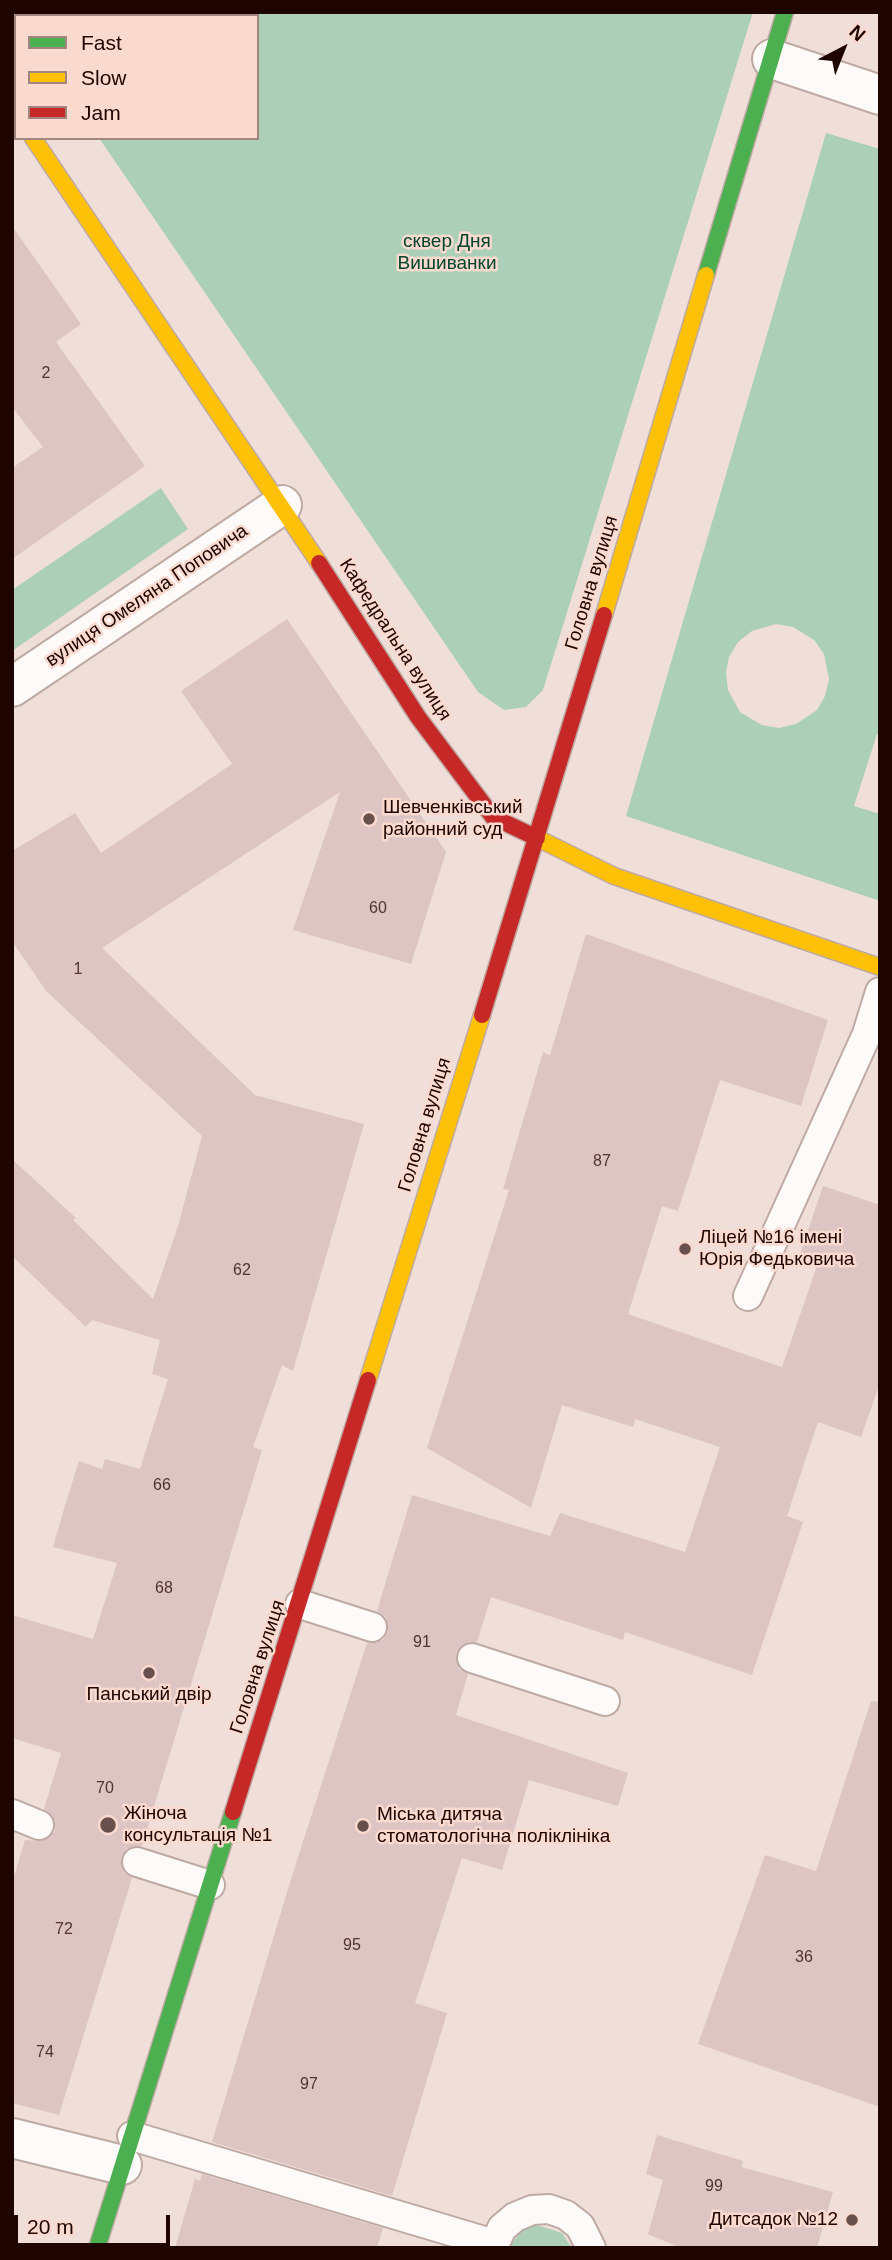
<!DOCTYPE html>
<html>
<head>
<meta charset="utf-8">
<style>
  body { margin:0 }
  #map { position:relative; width:892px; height:2260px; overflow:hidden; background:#f0dfd9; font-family:Helvetica,sans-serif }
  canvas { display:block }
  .frame { position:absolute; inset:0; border:14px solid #1e0500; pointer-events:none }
  .legend { position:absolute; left:14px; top:14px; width:245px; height:126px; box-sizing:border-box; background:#fadacf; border:2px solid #a2857c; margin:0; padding:9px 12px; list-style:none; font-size:21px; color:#1e0500 }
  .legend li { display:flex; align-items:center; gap:14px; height:35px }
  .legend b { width:35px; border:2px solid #a2857c }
  .north { position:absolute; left:808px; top:14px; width:70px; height:70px; -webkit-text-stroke:5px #fadacf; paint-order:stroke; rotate:42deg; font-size:19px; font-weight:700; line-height:28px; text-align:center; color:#1e0500 }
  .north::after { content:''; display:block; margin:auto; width:24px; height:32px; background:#1e0500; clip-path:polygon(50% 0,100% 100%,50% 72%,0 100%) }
  .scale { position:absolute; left:14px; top:2215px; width:156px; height:32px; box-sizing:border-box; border:4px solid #1e0500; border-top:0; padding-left:9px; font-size:21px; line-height:24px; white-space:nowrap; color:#1e0500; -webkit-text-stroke:5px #fadacf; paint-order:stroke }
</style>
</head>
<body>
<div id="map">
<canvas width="892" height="2260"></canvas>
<div class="frame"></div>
<ul class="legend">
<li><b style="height:9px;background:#4caf50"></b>Fast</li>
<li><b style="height:9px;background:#ffc107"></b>Slow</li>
<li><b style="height:9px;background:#c62828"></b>Jam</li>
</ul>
<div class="north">N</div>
<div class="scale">20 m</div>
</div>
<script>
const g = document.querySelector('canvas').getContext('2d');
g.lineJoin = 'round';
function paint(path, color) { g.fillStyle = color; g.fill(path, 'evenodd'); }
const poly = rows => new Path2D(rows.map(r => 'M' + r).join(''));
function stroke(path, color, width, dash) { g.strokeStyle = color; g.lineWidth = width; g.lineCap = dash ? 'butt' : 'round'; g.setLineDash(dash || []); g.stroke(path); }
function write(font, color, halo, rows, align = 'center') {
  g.font = font + ' Helvetica,sans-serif'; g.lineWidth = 5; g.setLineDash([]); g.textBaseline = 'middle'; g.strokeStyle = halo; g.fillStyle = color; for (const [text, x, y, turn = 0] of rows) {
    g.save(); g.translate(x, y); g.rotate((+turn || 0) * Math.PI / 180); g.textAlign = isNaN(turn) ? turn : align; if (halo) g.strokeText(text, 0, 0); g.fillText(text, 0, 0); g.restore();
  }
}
paint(poly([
  [12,12,753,12,543,690,526,707,504,710,478,692,99,138,257,138,257,16,16,18],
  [826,133,880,149,880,735,877,734,854,806,880,814,880,901,626,816],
  [776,624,793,627,814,640,824,654,829,679,825,696,817,710,796,724,779,728,762,725,740,712,728,690,726,673,729,657,738,642,752,631],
  [161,488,188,529,12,651,12,590],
  [537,2225,562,2233,572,2248,508,2248,524,2228]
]), '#acd0b7');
paint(poly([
  [12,226,81,324,56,342,145,466,12,559,12,468,43,447,12,407],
  [287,619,446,852,411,964,293,930,340,792,102,948,255,1095,364,1124,293,1371,282,1365,253,1447,262,1450,142,1846,126,1849,121,1858,124,1873,132,1878,59,2115,12,2103,12,1883,25,1840,42,1841,55,1831,52,1815,44,1809,61,1753,12,1738,12,1615,93,1639,117,1563,53,1547,66,1502,79,1461,102,1469,105,1459,140,1469,168,1379,152,1374,160,1340,92,1320,86,1327,12,1256,12,1159,76,1218,73,1220,153,1299,178,1226,202,1136,46,991,12,941,12,851,75,813,101,853,232,764,181,691],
  [586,934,828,1020,801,1106,720,1080,678,1211,662,1206,628,1314,782,1367,817,1266,798,1260,823,1186,880,1205,880,1383,861,1437,818,1422,787,1516,803,1522,752,1675,625,1632,623,1640,491,1597,477,1642,468,1642,456,1652,459,1669,468,1674,456,1715,628,1773,618,1806,529,1780,502,1870,462,1858,415,2003,447,2013,392,2196,212,2142,291,1879,367,1643,383,1640,388,1631,385,1616,377,1611,412,1495,550,1536,560,1513,685,1552,720,1447,635,1419,633,1427,562,1405,531,1508,427,1448,509,1190,503,1189,543,1052,550,1055],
  [871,1701,880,1702,880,2107,698,2044,765,1855,816,1871],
  [657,2135,743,2161,741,2167,833,2192,817,2248,681,2248,648,2234,663,2180,646,2174],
  [202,2174,383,2228,377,2248,175,2248,195,2179,200,2181]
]), '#dcc5c2');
const lane = poly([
  [748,1296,867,1034,880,992],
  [300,1604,372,1627],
  [472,1658,605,1701],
  [12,1814,39,1825],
  [137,1862,210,1885],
  [132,2136,494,2244],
  [493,2248,502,2228,515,2217,532,2210,549,2209,566,2215,580,2226,591,2248]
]);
const street = poly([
  [772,59,880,95],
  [12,687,282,505],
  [12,2138,122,2165]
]);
const fast = poly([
  [12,107,16,112],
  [706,275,785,12],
  [97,2248,233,1812]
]);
const slow = poly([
  [33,138,319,563],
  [604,615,706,275],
  [537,838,614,876,880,967],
  [368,1380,482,1015]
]);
const jam = poly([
  [319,563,418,717,493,817,537,838],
  [482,1015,604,615],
  [233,1812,368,1380]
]);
stroke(lane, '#bfaaa3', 32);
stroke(street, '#bfaaa3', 42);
stroke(fast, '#bfaaa3', 19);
stroke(slow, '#bfaaa3', 19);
stroke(jam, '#bfaaa3', 19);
stroke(lane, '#fdfaf9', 28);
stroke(street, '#fdfaf9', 38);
stroke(fast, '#4caf50', 16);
stroke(slow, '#ffc107', 16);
stroke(jam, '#c62828', 16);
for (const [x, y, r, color] of [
  [369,819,7,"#68514c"],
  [685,1249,7,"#68514c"],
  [149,1673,7,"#68514c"],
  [108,1825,9,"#68514c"],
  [363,1826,7,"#68514c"],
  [852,2220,7,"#68514c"]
]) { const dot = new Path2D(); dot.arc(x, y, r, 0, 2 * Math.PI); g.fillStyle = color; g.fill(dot); stroke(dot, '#fadacf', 2.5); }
write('16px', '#4e3530', null, [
  ["2",46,374],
  ["60",378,909],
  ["1",78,970],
  ["87",602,1162],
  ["62",242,1271],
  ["66",162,1486],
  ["68",164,1589],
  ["91",422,1643],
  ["70",105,1789],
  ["72",64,1930],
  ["95",352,1946],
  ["36",804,1958],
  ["74",45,2053],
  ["97",309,2085],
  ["99",714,2187]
]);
write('19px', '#01452c', '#fadacf', [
  ["сквер Дня",447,242],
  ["Вишиванки",447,264]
]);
write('19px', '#1e0500', '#fadacf', [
  ["Головна вулиця",592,583,-73],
  ["вулиця Омеляна Поповича",147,596,-34],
  ["Кафедральна вулиця",395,640,57],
  ["Головна вулиця",425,1125,-73],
  ["Головна вулиця",258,1667,-72]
]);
write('19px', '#1e0500', '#fadacf', [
  ["Шевченківський",383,808],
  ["районний суд",383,830],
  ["Ліцей №16 імені",699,1238],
  ["Юрія Федьковича",699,1260],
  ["Панський двір",149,1695,"center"],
  ["Жіноча",124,1814],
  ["консультація №1",124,1836],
  ["Міська дитяча",377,1815],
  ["стоматологічна поліклініка",377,1837],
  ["Дитсадок №12",838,2220,"right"]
], 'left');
</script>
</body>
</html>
